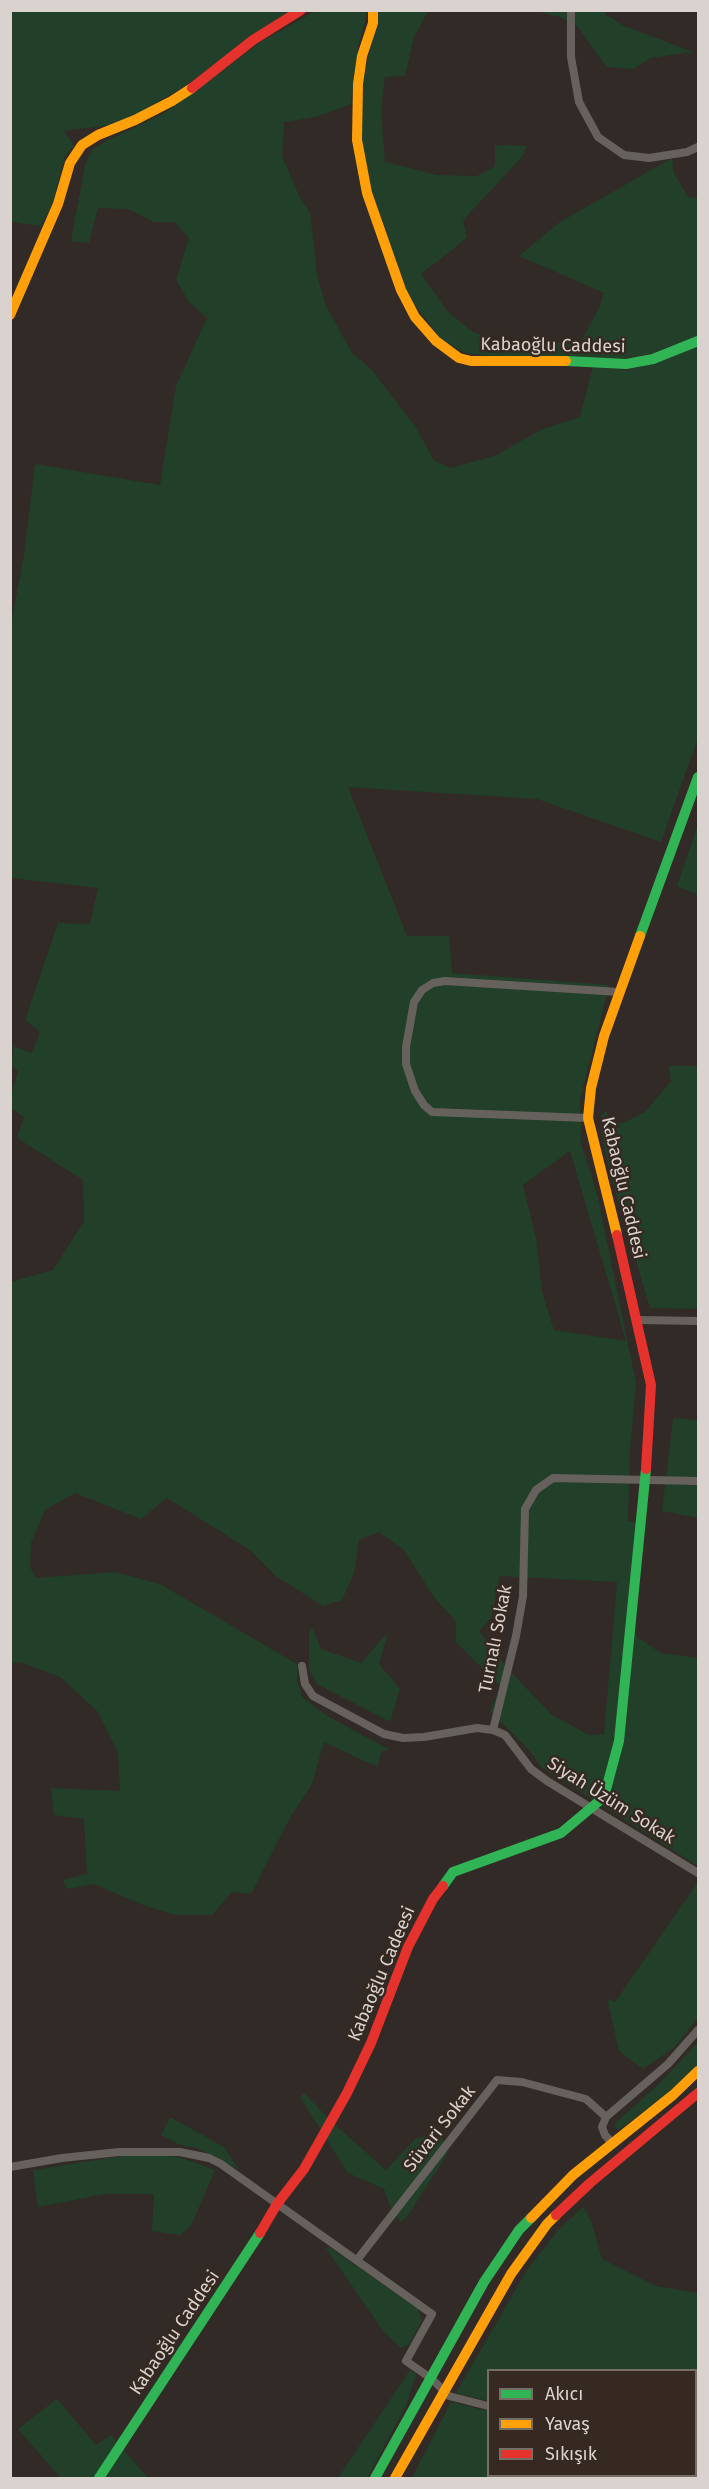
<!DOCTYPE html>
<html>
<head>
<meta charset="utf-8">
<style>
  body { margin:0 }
  #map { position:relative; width:709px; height:2489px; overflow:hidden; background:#312a26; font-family:"Fira Sans",sans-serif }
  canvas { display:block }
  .frame { position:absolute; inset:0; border:12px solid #dad2ce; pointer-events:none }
  .legend { position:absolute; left:487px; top:2369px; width:210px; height:108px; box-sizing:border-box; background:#352922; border:2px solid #776d67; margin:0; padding:8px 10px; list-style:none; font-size:18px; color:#dad2ce }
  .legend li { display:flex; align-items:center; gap:12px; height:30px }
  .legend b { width:30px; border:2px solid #776d67 }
</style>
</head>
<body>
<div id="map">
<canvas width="709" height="2489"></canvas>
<div class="frame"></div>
<ul class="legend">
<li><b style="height:8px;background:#30b455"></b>Akıcı</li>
<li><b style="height:8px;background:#ff9f0a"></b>Yavaş</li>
<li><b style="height:8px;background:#e5322d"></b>Sıkışık</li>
</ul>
</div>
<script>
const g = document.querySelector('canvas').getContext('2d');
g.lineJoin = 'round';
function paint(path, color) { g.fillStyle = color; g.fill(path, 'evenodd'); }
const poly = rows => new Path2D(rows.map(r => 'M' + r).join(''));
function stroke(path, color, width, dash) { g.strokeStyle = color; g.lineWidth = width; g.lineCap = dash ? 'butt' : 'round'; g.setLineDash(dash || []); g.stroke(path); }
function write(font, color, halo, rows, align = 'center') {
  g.font = font + ' "Fira Sans",sans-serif'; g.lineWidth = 5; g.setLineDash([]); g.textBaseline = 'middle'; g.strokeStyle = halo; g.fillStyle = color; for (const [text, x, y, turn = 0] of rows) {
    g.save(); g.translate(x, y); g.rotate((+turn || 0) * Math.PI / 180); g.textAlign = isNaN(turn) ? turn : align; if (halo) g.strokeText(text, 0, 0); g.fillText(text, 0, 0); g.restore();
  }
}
paint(poly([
  [11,11,289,11,185,86,143,111,111,125,64,131,74,146,65,156,52,205,41,226,11,222],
  [316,11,366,11,367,13,358,47,351,104,316,117,284,122,282,156,301,200,310,212,317,274,325,304,352,353,371,369,415,426,434,460,450,468,494,456,543,429,580,417,593,366,627,370,654,363,698,346,698,738,661,842,537,799,348,787,407,936,449,936,452,973,609,985,580,1100,581,1143,598,1198,636,1383,630,1449,628,1521,647,1525,630,1583,629,1619,637,1637,661,1653,698,1658,698,1866,541,1767,530,1751,490,1711,501,1687,456,1642,456,1621,436,1600,403,1549,379,1532,359,1540,354,1573,342,1600,323,1606,276,1576,250,1550,167,1498,141,1519,75,1493,45,1510,31,1543,30,1567,36,1578,115,1572,160,1584,297,1664,297,1679,302,1697,329,1717,390,1750,382,1751,377,1767,324,1742,312,1784,291,1816,251,1894,232,1892,212,1915,175,1915,140,1904,94,1884,67,1889,63,1880,87,1874,84,1819,54,1815,51,1788,120,1791,118,1753,98,1712,60,1677,20,1662,11,1664,10,1282,53,1270,84,1221,83,1180,17,1138,24,1117,11,1108,10,1099,18,1071,11,1064,14,1046,32,1053,40,1032,25,1020,58,923,90,924,98,888,11,878,11,624,24,555,35,464,160,485,176,386,207,318,189,302,176,280,189,238,174,222,154,222,127,209,98,208,89,243,71,241,85,165,92,150,104,142,163,114,262,41],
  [570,1151,626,1341,554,1330,542,1292,536,1238,523,1185],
  [500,1576,617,1582,604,1734,589,1735,551,1714,506,1667,479,1631,491,1618],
  [378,11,428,11,414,37,405,76,385,77,381,111,385,162,437,175,477,176,495,166,495,145,527,146,521,158,463,220,467,238,421,274,448,312,470,330,494,341,580,343,600,306,604,293,519,256,560,222,672,158,674,173,688,197,698,198,698,336,654,353,620,359,488,356,466,353,443,341,409,298,368,180,363,156,361,108,365,71],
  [534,11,604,11,605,14,622,25,693,52,650,58,634,69,607,67,577,26,560,17],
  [698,824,698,895,677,886],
  [669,1066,698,1066,698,1309,650,1308,610,1173,601,1133,601,1115,606,1111,612,1123,623,1123,645,1112,671,1081],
  [673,1418,698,1420,698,1518,662,1511],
  [312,1627,321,1649,361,1663,388,1632,379,1664,400,1689,390,1722,317,1684,309,1669,309,1633],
  [698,1882,698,2018,675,2047,643,2069,619,2051,607,1998,615,2002],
  [698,2042,697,2066,663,2097,623,2127,618,2130,615,2128,615,2123,658,2085],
  [304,2093,333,2123,386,2170,415,2139,440,2133,448,2153,407,2217,401,2222,391,2209,384,2189,348,2173,300,2097],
  [170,2117,224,2147,239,2170,197,2148,180,2145,161,2135],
  [160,2155,182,2158,215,2170,191,2226,180,2235,152,2231,154,2194,105,2194,38,2207,33,2170,122,2156],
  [583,2207,592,2223,602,2259,656,2286,698,2293,698,2478,661,2478,655,2476,696,2476,696,2370,488,2370,488,2401,456,2393,527,2270,558,2230],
  [329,2247,418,2309,422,2321,408,2345,401,2348,383,2331,326,2248],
  [410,2370,416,2374,406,2406,367,2478,338,2478],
  [57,2399,96,2445,111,2435,148,2478,59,2478,60,2477,18,2429],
  [451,2402,488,2411,488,2476,613,2476,615,2478,412,2478]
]), '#213f29');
stroke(poly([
  [571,10,571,57,579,102,598,137,624,155,649,158,687,152,698,147],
  [588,1118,432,1112,424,1105,415,1091,406,1064,406,1047,414,1002,422,990,433,983,445,981,619,992],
  [638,1320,698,1321],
  [302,1666,305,1684,313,1696,384,1734,403,1738,424,1737,477,1728,493,1730,505,1735,531,1769,547,1781,698,1873],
  [493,1730,516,1636,523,1596,525,1509,536,1490,553,1478,698,1481],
  [613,2144,605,2135,602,2127,606,2117,668,2064,698,2030],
  [10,2167,62,2158,119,2152,180,2152,209,2158,221,2164,432,2314,406,2361,432,2379,449,2396,488,2406],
  [357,2260,497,2080,522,2082,586,2099,606,2117],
  [622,2478,624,2476]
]), '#67615d', 8);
stroke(poly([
  [566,361,626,364,653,359,698,341],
  [640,936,698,777],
  [443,1886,453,1872,561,1833,604,1797,619,1741,646,1469],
  [99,2478,260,2233],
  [375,2478,484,2282,519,2230,531,2218]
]), '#30b455', 10);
stroke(poly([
  [373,10,373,23,362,56,358,84,357,140,367,193,401,290,415,317,436,341,459,358,471,361,566,361],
  [10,315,58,204,70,163,82,145,98,135,135,120,172,101,192,88],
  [617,1235,588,1118,591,1088,604,1036,640,936],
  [531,2218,573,2175,673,2095,698,2071],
  [395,2478,511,2274,547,2224,556,2215]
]), '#ff9f0a', 10);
stroke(poly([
  [192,88,253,40,301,10],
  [617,1235,651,1385,646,1469],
  [556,2215,590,2183,698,2093],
  [260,2233,277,2204,304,2169,347,2093,371,2043,408,1947,433,1899,443,1886]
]), '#e5322d', 10);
write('18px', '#dad2ce', '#352922', [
  ["Kabaoğlu Caddesi",553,346,1],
  ["Kabaoğlu Caddesi",623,1188,77],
  ["Turnalı Sokak",496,1639,-79],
  ["Siyah Üzüm Sokak",611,1801,32],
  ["Kabaoğlu Cadeesi",382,1974,-67],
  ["Süvari Sokak",440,2129,-52],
  ["Kabaoğlu Caddesi",175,2333,-56]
]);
</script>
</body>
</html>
